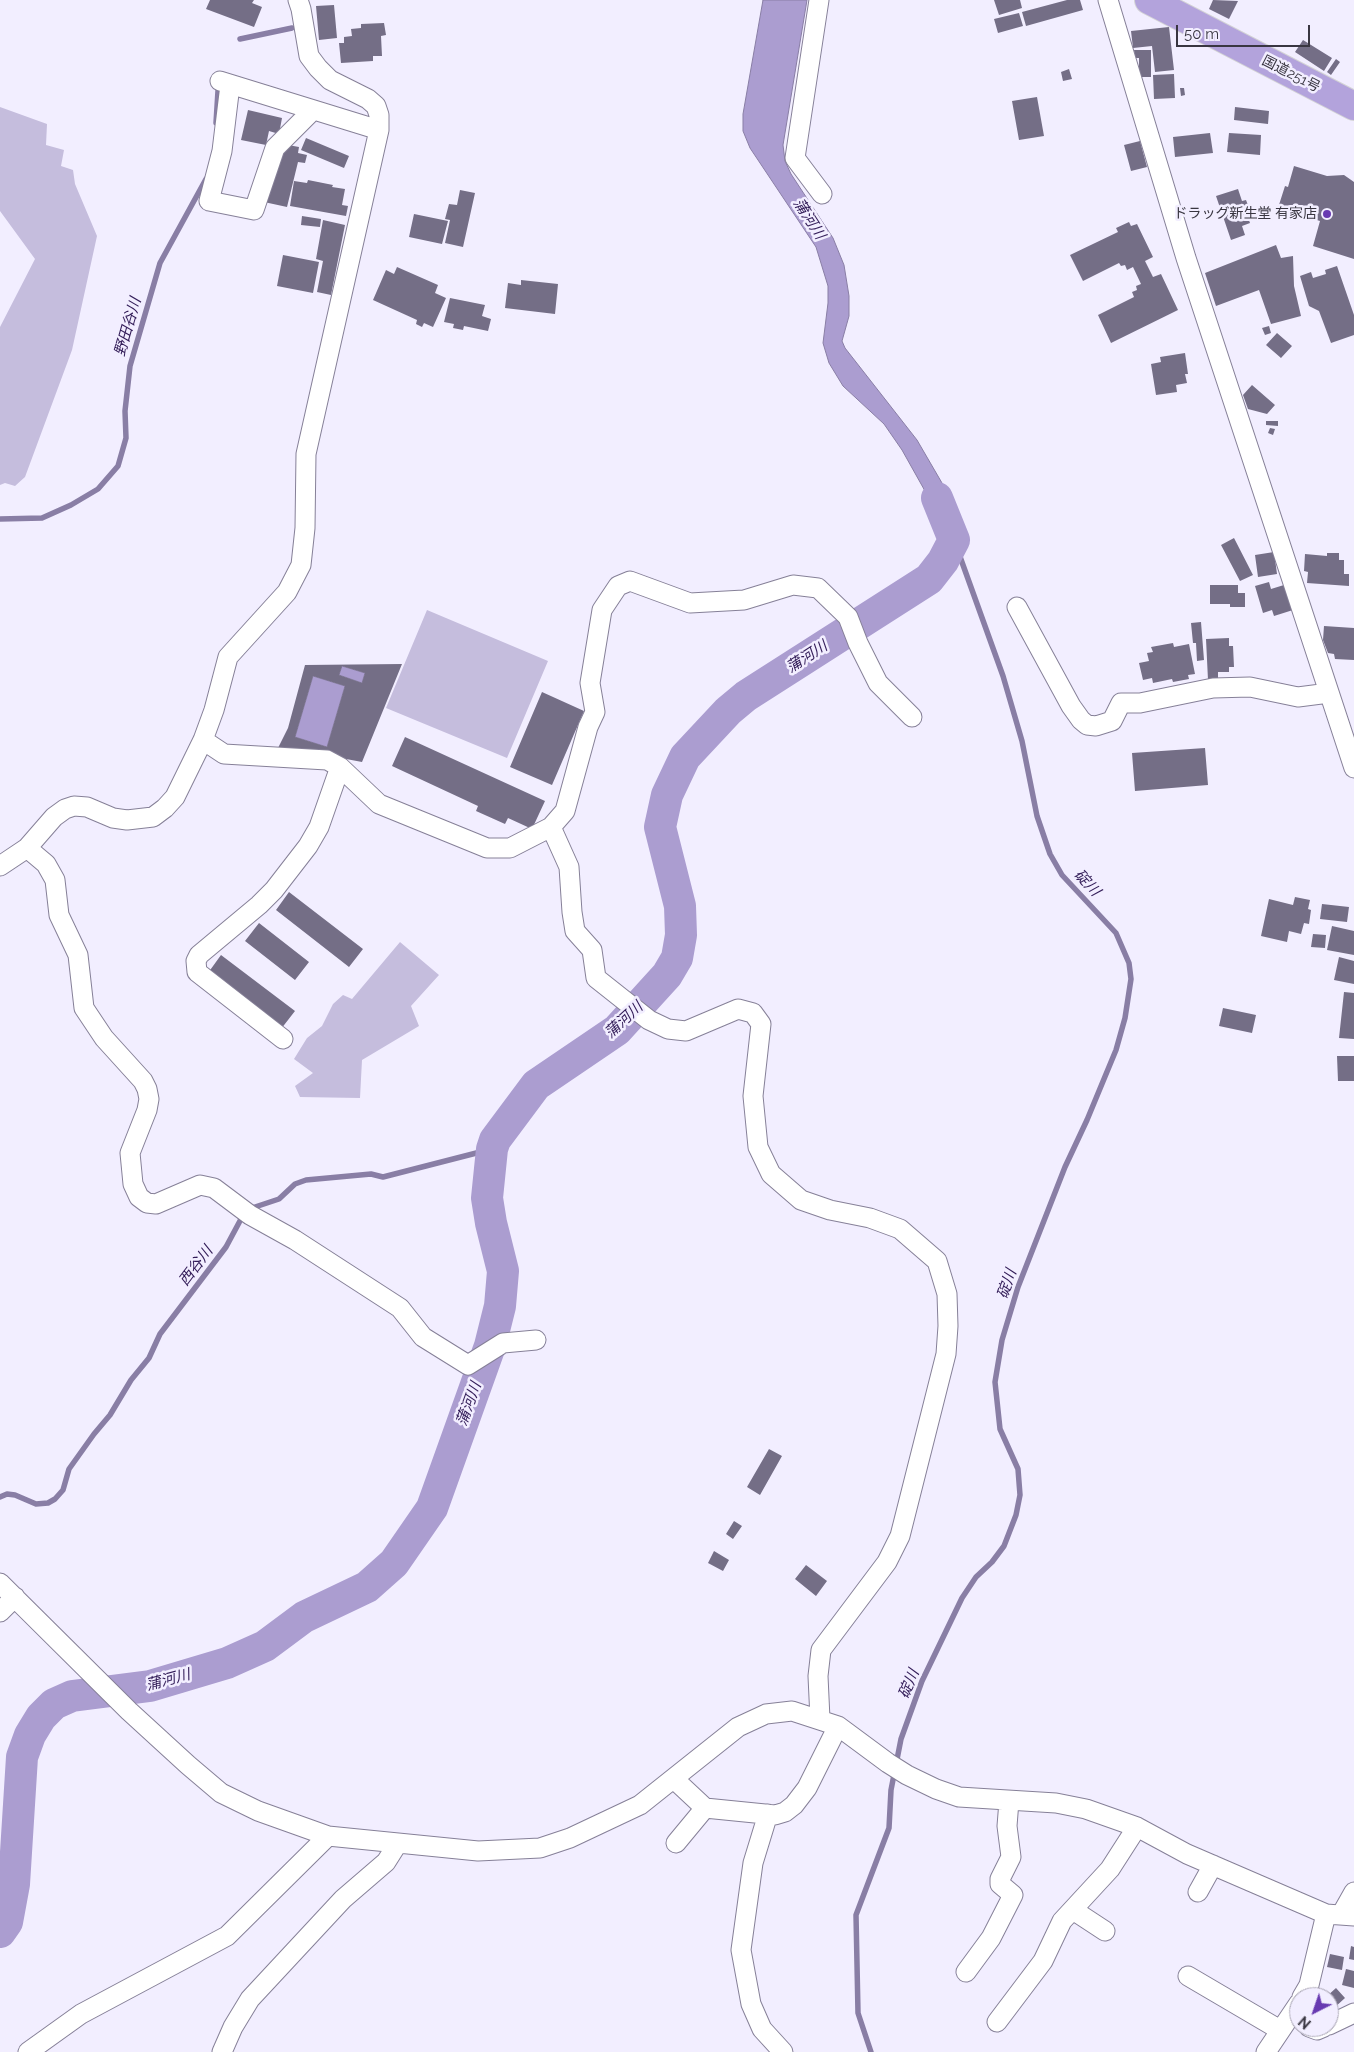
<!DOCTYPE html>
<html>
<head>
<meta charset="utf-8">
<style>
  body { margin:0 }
  #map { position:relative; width:1354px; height:2052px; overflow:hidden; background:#f2eeff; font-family:Raleway,sans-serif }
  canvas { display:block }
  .north { position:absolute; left:1289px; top:1987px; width:50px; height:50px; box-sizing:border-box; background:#f2eeff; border:1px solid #a8a4b3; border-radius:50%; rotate:221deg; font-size:14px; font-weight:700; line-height:20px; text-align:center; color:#393641 }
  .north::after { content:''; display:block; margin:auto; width:18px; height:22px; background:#683ab1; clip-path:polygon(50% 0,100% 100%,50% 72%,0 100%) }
  .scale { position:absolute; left:1176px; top:25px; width:134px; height:22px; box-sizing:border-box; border:2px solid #393641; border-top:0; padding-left:6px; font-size:15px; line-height:18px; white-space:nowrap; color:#393641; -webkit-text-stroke:4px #f2eeff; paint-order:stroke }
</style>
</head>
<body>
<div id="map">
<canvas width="1354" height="2052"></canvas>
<div class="north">N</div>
<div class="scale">50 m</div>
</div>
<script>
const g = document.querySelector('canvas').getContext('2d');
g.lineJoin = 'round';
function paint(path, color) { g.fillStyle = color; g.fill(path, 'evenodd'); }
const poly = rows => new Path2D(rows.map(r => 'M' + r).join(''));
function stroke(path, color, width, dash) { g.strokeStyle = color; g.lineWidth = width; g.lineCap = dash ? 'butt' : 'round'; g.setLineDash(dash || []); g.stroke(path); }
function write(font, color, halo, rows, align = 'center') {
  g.font = font + ' Raleway,"Noto Sans JP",sans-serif'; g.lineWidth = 5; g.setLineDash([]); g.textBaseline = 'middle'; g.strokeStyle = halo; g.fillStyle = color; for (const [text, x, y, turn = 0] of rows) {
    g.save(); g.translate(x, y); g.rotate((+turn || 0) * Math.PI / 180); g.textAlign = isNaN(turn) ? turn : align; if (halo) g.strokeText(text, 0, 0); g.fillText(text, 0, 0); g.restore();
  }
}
paint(poly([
  [0,107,47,124,46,145,64,150,61,166,73,170,75,184,97,236,72,350,25,477,15,486,5,483,0,485,0,327,35,259,0,211],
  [427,610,548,661,507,758,386,708],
  [400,942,439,975,411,1006,419,1026,362,1060,360,1098,300,1097,295,1086,313,1073,294,1059,307,1038,322,1026,333,1004,343,995,352,999]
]), '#c5bddd');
const water = poly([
  [763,0,807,0,783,145,785,161,791,174,833,238,844,265,849,296,849,316,842,341,845,348,917,440,942,483,956,523,954,540,939,525,925,491,902,450,884,424,843,386,829,363,823,343,828,303,828,286,816,247,750,148,743,131,743,114,763,0],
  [342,666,365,673,362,683,339,675,342,666],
  [313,676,345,686,327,747,295,737,313,676]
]);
paint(water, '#ab9dd0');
stroke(water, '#897ea5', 1);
stroke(poly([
  [240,39,292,28],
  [216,123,218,91,221,83],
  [0,519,42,518,71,505,98,489,118,466,126,438,125,411,130,366,160,263,206,179],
  [0,1497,7,1494,15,1495,36,1504,48,1503,55,1499,63,1490,69,1469,94,1434,110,1415,131,1380,149,1358,160,1334,226,1247,241,1219,252,1208,279,1199,295,1184,306,1180,371,1174,383,1177,492,1149],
  [871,2052,858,2013,856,1915,889,1828,891,1790,901,1739,922,1681,962,1598,976,1577,992,1562,1004,1546,1016,1515,1020,1495,1018,1469,1000,1429,995,1382,1002,1340,1018,1287,1065,1167,1087,1120,1116,1050,1125,1018,1131,979,1129,963,1116,933,1062,875,1050,854,1037,816,1022,741,1003,676,954,540]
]), '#897ea5', 5.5);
stroke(poly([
  [0,1932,7,1922,14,1884,22,1757,30,1735,41,1717,54,1704,72,1696,150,1686,227,1663,265,1646,304,1617,367,1587,394,1563,432,1508,490,1346,500,1306,503,1271,491,1223,487,1198,492,1149,495,1140,536,1085,617,1030,667,975,677,958,681,935,680,906,660,827,667,795,685,757,728,711,746,696,929,579,943,561,954,540,937,498]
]), '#ab9dd0', 32);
paint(poly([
  [210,0,254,0,252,3,262,7,254,27,206,9],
  [994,0,1020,0,1022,8,999,15],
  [1067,0,1080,0,1083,10,1026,26,1022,12],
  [1213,0,1238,1,1229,19,1209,9],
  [334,5,337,38,319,40,316,6],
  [1019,13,1023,26,998,33,994,19],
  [384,23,386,35,381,36,382,56,373,56,373,61,341,63,339,43,344,43,344,37,352,36,351,29,361,28,361,24],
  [1169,27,1174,70,1155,72,1152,46,1133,48,1131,31],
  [1303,40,1332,58,1324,71,1295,52],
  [1134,50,1151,50,1151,77,1139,77,1139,58,1135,58],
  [1336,59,1340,62,1331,75,1327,72],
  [1069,69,1072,79,1063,81,1061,72],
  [1174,74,1175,98,1154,99,1153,75],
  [1180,88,1184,88,1185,95,1181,96],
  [1037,97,1044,136,1019,140,1012,101],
  [1235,107,1269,111,1268,124,1234,120],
  [248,110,282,118,279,134,269,131,266,145,241,140],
  [1210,133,1213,153,1175,157,1173,137],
  [1229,133,1261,135,1260,155,1227,152],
  [306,138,349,156,344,168,301,150],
  [1140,141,1147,167,1131,171,1124,145],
  [288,145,299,147,298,153,307,155,305,163,298,162,287,207,264,202,274,159],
  [1294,166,1327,176,1344,175,1354,182,1354,259,1313,246,1320,221,1278,208,1285,186,1288,187],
  [308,180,333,185,332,187,345,189,342,205,348,206,346,216,290,206,294,181,307,183],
  [1238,189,1242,201,1246,200,1251,213,1247,215,1250,223,1242,226,1245,235,1231,240,1216,196],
  [460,190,475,193,463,247,445,243,450,220,445,219,449,204,457,205],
  [414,214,448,221,442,244,409,237],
  [302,216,321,219,320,227,301,225],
  [323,220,345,225,331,295,317,292,323,261,316,259],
  [1129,222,1131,226,1137,224,1153,257,1145,261,1153,277,1161,274,1178,310,1111,343,1098,315,1134,297,1132,292,1137,290,1136,286,1141,284,1133,267,1127,270,1125,265,1121,266,1119,263,1083,281,1070,255,1118,232,1116,228],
  [1276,245,1281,258,1293,256,1294,286,1301,316,1271,324,1259,290,1216,306,1205,273],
  [283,255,319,262,313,293,277,286],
  [1337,266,1354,315,1354,335,1331,343,1319,311,1309,306,1300,276,1311,272,1313,278,1326,274,1325,270],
  [397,267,438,285,435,293,446,298,433,327,424,323,422,327,416,324,417,320,373,300,386,270,394,274],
  [521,280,558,284,555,314,505,308,508,283,521,285],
  [450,298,485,305,482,316,491,319,488,331,464,326,463,330,453,328,454,324,444,322],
  [1269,326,1271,333,1265,335,1262,328],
  [1277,333,1292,346,1281,358,1266,345],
  [1185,353,1188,374,1185,374,1187,383,1176,385,1177,392,1156,395,1151,364,1161,362,1160,357],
  [1252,385,1275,405,1267,414,1248,409,1243,395],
  [1266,421,1278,421,1278,426,1266,425],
  [1270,428,1275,429,1273,435,1268,433],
  [1234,538,1253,575,1240,581,1221,545],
  [1274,552,1277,574,1258,577,1255,555],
  [1327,553,1339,553,1339,560,1344,560,1344,574,1349,574,1349,586,1307,583,1308,572,1304,571,1305,554,1327,556],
  [1269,582,1271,589,1284,585,1293,610,1274,616,1272,610,1263,613,1255,586],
  [1210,585,1238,585,1238,593,1245,593,1245,607,1230,607,1230,604,1210,604],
  [1201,622,1204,660,1197,661,1196,643,1193,643,1191,623],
  [1324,626,1354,628,1354,660,1335,659,1334,654,1328,653,1323,640],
  [1229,638,1229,646,1233,646,1234,667,1229,667,1229,672,1218,672,1218,680,1208,680,1206,639],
  [1173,643,1174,647,1189,644,1195,674,1188,675,1189,679,1173,682,1172,679,1153,683,1152,678,1143,680,1139,663,1149,661,1147,653,1153,652,1151,647],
  [402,664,362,762,304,751,276,752,288,728,305,665],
  [342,666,365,673,362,683,339,675],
  [313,676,345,686,327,747,295,737],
  [542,692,584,711,552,785,510,767],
  [405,737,545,801,532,829,508,818,505,824,476,811,478,806,392,766],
  [1205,748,1208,785,1135,791,1132,753],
  [289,892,363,949,349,967,276,910],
  [1295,897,1310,900,1308,909,1311,910,1309,924,1304,923,1301,934,1289,931,1287,942,1261,936,1269,899,1293,905],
  [1322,904,1349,907,1347,922,1320,919],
  [259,923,309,962,295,980,245,941],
  [1332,926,1354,931,1354,955,1327,950],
  [1313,934,1326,935,1325,948,1311,947],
  [221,955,295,1011,281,1029,208,973],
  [1339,957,1354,961,1354,984,1334,980],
  [1344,992,1354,993,1354,1039,1339,1038],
  [1223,1008,1256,1015,1252,1033,1219,1026],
  [1337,1056,1354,1056,1354,1081,1338,1081],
  [769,1449,782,1456,760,1495,747,1487],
  [734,1521,742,1526,733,1539,726,1534],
  [714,1551,729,1560,723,1571,708,1563],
  [806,1565,827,1581,816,1596,795,1579],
  [1351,1946,1354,1947,1354,1960,1349,1959],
  [1330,1954,1344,1957,1342,1970,1327,1967],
  [1346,1969,1354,1971,1354,1988,1342,1985],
  [1336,1988,1345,1998,1334,2008,1329,2003,1329,1997,1326,1997]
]), '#746e86');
const minor = poly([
  [819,0,795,158,822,194],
  [1108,0,1186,258,1354,768],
  [220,81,379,130],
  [230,85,222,151,209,201,254,210,275,148,313,110],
  [1017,607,1071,706,1081,720,1087,725,1096,726,1112,721,1121,703,1140,703,1213,688,1250,687,1298,697,1329,693],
  [203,740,224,754,327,760,340,767,379,804,487,848,510,848,551,827,569,867,572,912,575,931,592,950,596,978,649,1020,668,1029,686,1031,738,1009,753,1013,761,1024,753,1096,758,1147,771,1174,801,1200,830,1210,870,1218,900,1229,937,1261,947,1294,948,1326,946,1354,900,1536,887,1562,821,1650,818,1676,820,1719],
  [551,827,565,811,588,727,595,712,590,683,602,610,618,586,630,581,690,603,744,600,793,585,818,588,848,617,858,643,878,683,912,717],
  [27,848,46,864,55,880,59,915,78,955,84,1008,104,1038,143,1081,147,1089,149,1099,147,1110,130,1153,133,1184,139,1197,147,1203,156,1204,200,1185,214,1188,250,1215,295,1240,400,1308,423,1337,468,1365,503,1343,536,1340],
  [0,866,27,848,54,817,65,809,74,806,87,807,113,818,127,820,153,817,165,808,175,797,203,740,214,710,228,657,287,592,301,565,305,528,306,454,379,130,379,115,376,106,368,99,330,80,318,68,309,56,301,9,298,0],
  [283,1039,197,972,196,961,199,955,259,905,274,890,308,846,319,827,340,767],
  [0,1583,129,1711,188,1765,221,1793,258,1811,328,1836,478,1851,540,1848,570,1838,640,1805,738,1727,766,1714,792,1711,838,1726,888,1763,907,1775,936,1789,959,1797,1056,1803,1086,1809,1137,1827,1187,1854,1326,1914,1354,1916],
  [0,1612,15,1597],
  [674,1779,705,1808],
  [768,1814,753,1863,741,1950,751,2004,762,2029,783,2052],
  [676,1843,705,1808,775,1815,785,1812,794,1805,807,1788,838,1726],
  [1198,1892,1213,1865],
  [1073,1910,1105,1931],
  [1341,1915,1354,1892],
  [966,1972,991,1938,1013,1895,1000,1884,1000,1879,1011,1857,1007,1826,1009,1801],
  [1188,1976,1280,2030],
  [1302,1997,1309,1985,1326,1914],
  [997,2022,1043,1961,1062,1921,1110,1869,1137,1827],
  [1329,2025,1354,2013],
  [1309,2027,1317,2030,1324,2027],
  [28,2052,81,2014,227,1936,328,1836],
  [222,2052,233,2027,250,1999,343,1899,386,1862,398,1843],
  [1266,2052,1299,2003]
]);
const trunk = poly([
  [1149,0,1354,106]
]);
stroke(minor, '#868098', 21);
stroke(trunk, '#d3d3d5', 30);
stroke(minor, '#fff', 19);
stroke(trunk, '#b3a3dc', 28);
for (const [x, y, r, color] of [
  [1327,214,5,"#683ab1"]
]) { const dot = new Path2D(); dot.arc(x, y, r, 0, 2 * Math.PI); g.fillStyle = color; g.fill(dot); stroke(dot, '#f2eeff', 2); }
write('14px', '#393641', '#f2eeff', [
  ["国道251号",1291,74,27]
]);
write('14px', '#393641', '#f2eeff', [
  ["ドラッグ新生堂 有家店",1317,214]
], 'right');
write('italic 15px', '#321c58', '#f2eeff', [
  ["蒲河川",809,219,57],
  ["野田谷川",128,327,-74],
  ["蒲河川",807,657,-33],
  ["碇川",1087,883,47],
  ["蒲河川",624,1020,-43],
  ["西谷川",196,1266,-53],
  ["碇川",1007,1284,-71],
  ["蒲河川",469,1404,-70],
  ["蒲河川",168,1680,-15],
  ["碇川",909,1684,-68]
]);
</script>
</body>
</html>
